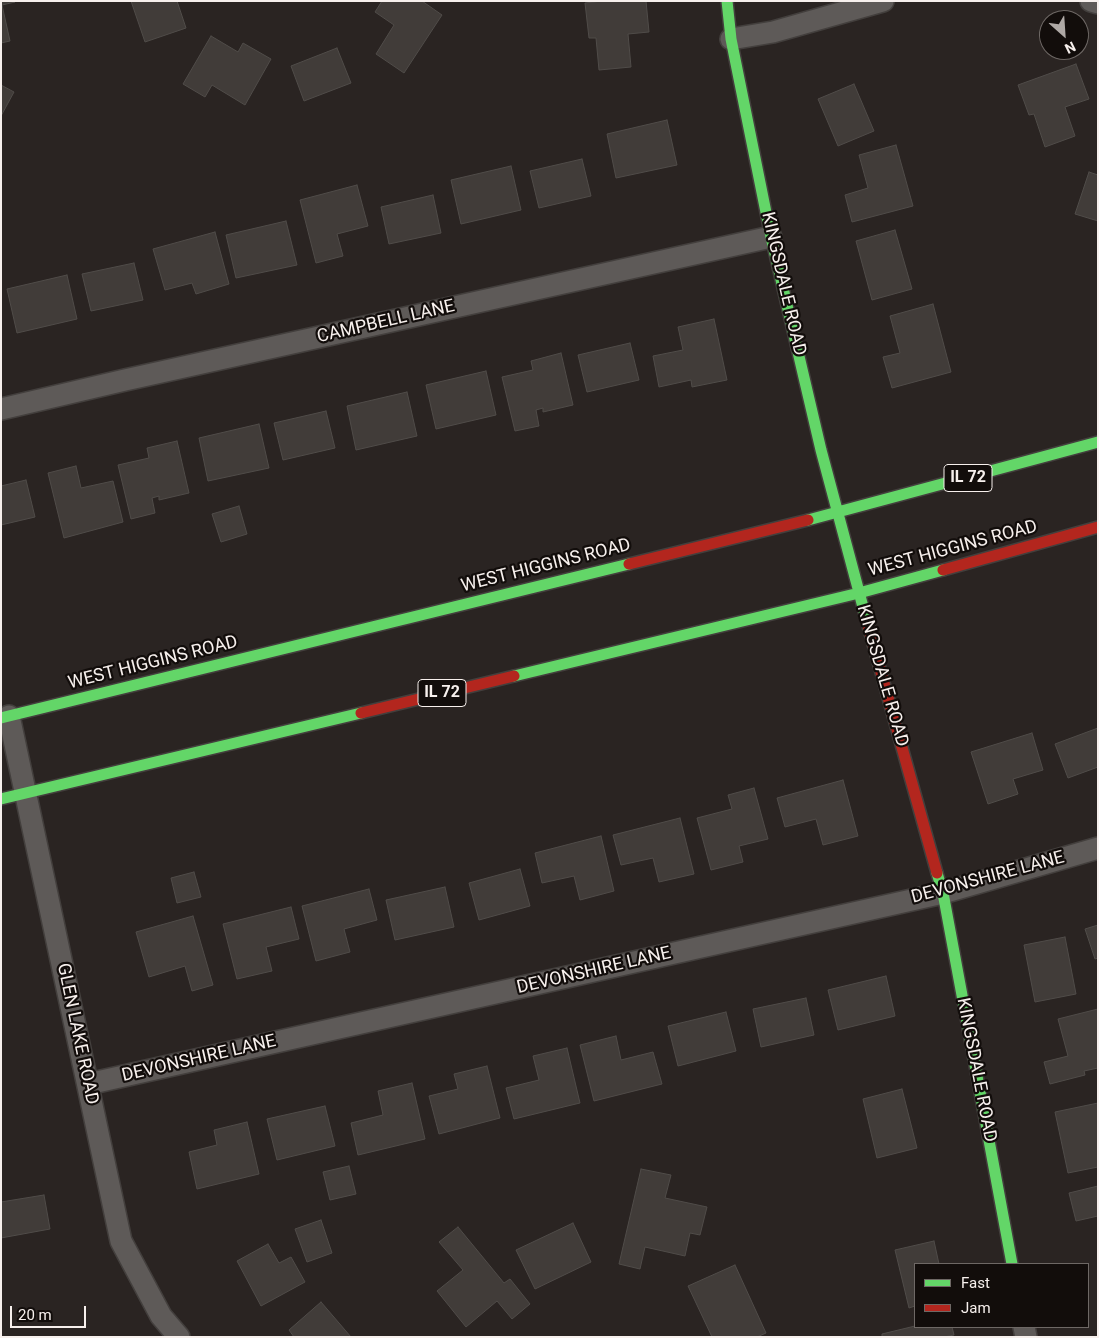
<!DOCTYPE html>
<html>
<head>
<meta charset="utf-8">
<style>
  body { margin:0 }
  #map { position:relative; width:1099px; height:1338px; overflow:hidden; background:#2a2422; font-family:Roboto,sans-serif }
  canvas { display:block }
  .frame { position:absolute; inset:0; border:2px solid #f7f0ed; pointer-events:none }
  .legend { position:absolute; left:914px; top:1263px; width:175px; height:65px; box-sizing:border-box; background:#120d0b; border:1px solid #6e6865; margin:0; padding:6px 9px; list-style:none; font-size:15px; color:#f7f0ed }
  .legend li { display:flex; align-items:center; gap:10px; height:25px }
  .legend b { width:25px; border:1px solid #6e6865 }
  .north { position:absolute; left:1039px; top:10px; width:50px; height:50px; box-sizing:border-box; background:#120d0b; border:1px solid #6e6865; border-radius:50%; rotate:154deg; font-size:14px; font-weight:700; line-height:20px; text-align:center; color:#f7f0ed }
  .north::after { content:''; display:block; margin:auto; width:18px; height:22px; background:#afa9a6; clip-path:polygon(50% 0,100% 100%,50% 72%,0 100%) }
  .scale { position:absolute; left:10px; top:1306px; width:76px; height:22px; box-sizing:border-box; border:2px solid #f7f0ed; border-top:0; padding-left:6px; font-size:15px; line-height:18px; white-space:nowrap; color:#f7f0ed; -webkit-text-stroke:4px #120d0b; paint-order:stroke }
</style>
</head>
<body>
<div id="map">
<canvas width="1099" height="1338"></canvas>
<div class="frame"></div>
<ul class="legend">
<li><b style="height:6px;background:#63d668"></b>Fast</li>
<li><b style="height:6px;background:#b3261e"></b>Jam</li>
</ul>
<div class="north">N</div>
<div class="scale">20 m</div>
</div>
<script>
const g = document.querySelector('canvas').getContext('2d');
g.lineJoin = 'round';
function paint(path, color) { g.fillStyle = color; g.fill(path, 'evenodd'); }
const poly = rows => new Path2D(rows.map(r => 'M' + r).join(''));
function stroke(path, color, width, dash) { g.strokeStyle = color; g.lineWidth = width; g.lineCap = dash ? 'butt' : 'round'; g.setLineDash(dash || []); g.stroke(path); }
function write(font, color, halo, rows, align = 'center') {
  g.font = font + ' Roboto,sans-serif'; g.lineWidth = 4.5; g.setLineDash([]); g.textBaseline = 'middle'; g.strokeStyle = halo; g.fillStyle = color; for (const [text, x, y, turn = 0] of rows) {
    g.save(); g.translate(x, y); g.rotate((+turn || 0) * Math.PI / 180); g.textAlign = isNaN(turn) ? turn : align; if (halo) g.strokeText(text, 0, 0); g.fillText(text, 0, 0); g.restore();
  }
}
const building = poly([
  [1,1,15,2,2,5,10,41,1,43,1,1],
  [131,1,177,1,186,28,145,42,131,1],
  [382,1,422,1,442,15,404,73,376,54,394,25,375,12,382,1],
  [602,1,646,1,649,32,628,34,631,67,599,70,596,38,589,38,585,3,602,1],
  [211,36,238,52,243,43,271,59,245,105,212,85,205,97,183,84,211,36],
  [337,48,351,83,304,101,291,66,337,48],
  [1076,64,1089,99,1065,107,1075,136,1045,147,1034,114,1029,115,1018,85,1076,64],
  [854,84,874,131,838,146,818,99,854,84],
  [1,85,14,92,1,116,1,85],
  [667,120,677,165,616,178,607,134,667,120],
  [896,145,913,206,852,222,845,195,868,188,859,155,896,145],
  [582,159,591,196,539,208,530,171,582,159],
  [511,166,521,210,461,224,451,180,511,166],
  [1089,172,1098,175,1098,221,1075,214,1089,172],
  [357,185,368,226,337,234,343,256,316,263,300,200,357,185],
  [433,195,441,233,389,244,381,207,433,195],
  [286,221,297,265,236,278,226,235,286,221],
  [895,230,912,289,872,300,856,241,895,230],
  [215,232,229,284,196,294,192,283,165,290,153,249,215,232],
  [134,263,143,300,91,311,82,274,134,263],
  [67,275,77,319,17,333,7,289,67,275],
  [933,304,951,372,892,388,883,357,900,353,890,316,933,304],
  [714,319,727,380,692,387,691,380,659,387,653,356,683,350,678,327,714,319],
  [630,343,639,380,587,392,578,355,630,343],
  [561,353,573,405,543,412,543,408,536,410,539,426,515,431,502,377,533,370,531,361,561,353],
  [486,371,496,415,436,429,426,385,486,371],
  [407,392,417,436,356,450,347,406,407,392],
  [326,411,335,448,283,460,274,423,326,411],
  [259,424,269,468,208,481,199,438,259,424],
  [177,441,189,493,159,500,159,496,152,498,155,513,131,519,118,465,149,458,147,448,177,441],
  [76,466,81,488,113,481,123,522,64,538,48,473,76,466],
  [26,480,35,517,1,525,1,486,26,480],
  [239,506,247,534,221,542,212,514,239,506],
  [1098,728,1098,767,1068,778,1055,744,1098,728],
  [1032,733,1043,770,1013,779,1018,794,988,804,971,752,1032,733],
  [843,780,858,836,823,845,816,819,785,827,777,798,843,780],
  [754,788,768,839,739,846,743,862,711,870,697,818,732,809,728,795,754,788],
  [680,818,694,874,659,882,653,858,621,865,613,835,680,818],
  [601,836,614,891,580,900,574,876,542,883,535,853,601,836],
  [520,869,530,906,479,920,469,883,520,869],
  [194,872,201,897,177,903,171,878,194,872],
  [445,887,454,927,395,940,386,900,445,887],
  [369,889,377,920,344,929,350,952,316,961,302,906,369,889],
  [291,907,299,939,266,947,272,971,237,979,223,924,291,907],
  [193,916,213,985,192,991,185,966,149,977,136,932,193,916],
  [1098,925,1098,958,1095,959,1085,929,1098,925],
  [1065,937,1076,994,1035,1002,1024,945,1065,937],
  [886,976,895,1016,838,1030,828,990,886,976],
  [806,998,814,1035,761,1047,753,1009,806,998],
  [1098,1009,1098,1068,1084,1071,1085,1075,1050,1084,1044,1062,1068,1056,1058,1019,1098,1009],
  [726,1012,736,1051,678,1066,668,1026,726,1012],
  [616,1036,621,1060,653,1052,662,1084,594,1101,580,1045,616,1036],
  [567,1048,580,1103,514,1119,506,1088,539,1080,533,1056,567,1048],
  [487,1066,500,1118,439,1134,429,1096,458,1089,454,1074,487,1066],
  [412,1083,425,1139,358,1155,351,1123,383,1115,378,1091,412,1083],
  [902,1089,917,1148,877,1158,863,1099,902,1089],
  [1098,1103,1098,1167,1068,1173,1055,1112,1098,1103],
  [325,1106,335,1146,277,1160,267,1119,325,1106],
  [247,1122,259,1174,197,1189,189,1152,217,1145,214,1130,247,1122],
  [349,1166,356,1194,330,1200,323,1172,349,1166],
  [641,1169,671,1175,665,1198,707,1207,700,1235,690,1233,685,1256,645,1247,640,1269,619,1264,641,1169],
  [1098,1186,1098,1216,1076,1221,1069,1193,1098,1186],
  [44,1195,50,1229,1,1238,1,1202,44,1195],
  [321,1220,332,1253,307,1262,295,1229,321,1220],
  [573,1223,591,1262,535,1289,516,1250,573,1223],
  [458,1227,504,1283,510,1279,530,1304,512,1319,497,1301,466,1327,437,1291,463,1270,439,1242,458,1227],
  [934,1241,939,1264,915,1264,915,1306,909,1308,895,1250,934,1241],
  [268,1244,279,1263,291,1257,305,1282,261,1306,237,1261,268,1244],
  [735,1265,766,1333,757,1337,712,1337,688,1286,735,1265],
  [321,1302,351,1337,294,1337,289,1330,321,1302],
  [915,1326,915,1327,952,1327,954,1335,944,1337,882,1337,882,1334,915,1326]
]);
paint(building, '#413c39');
stroke(building, '#504c49', 1);
const street = poly([
  [1091,1,1098,3],
  [731,39,773,32,883,1],
  [1,409,125,380,771,237],
  [9,716,121,1241,161,1316,179,1337],
  [88,1084,943,893,1098,848],
  [1024,1327,1026,1337]
]);
const fast = poly([
  [727,1,731,39,771,237,821,450,867,622],
  [808,520,1098,442],
  [514,676,859,593,943,570],
  [1,718,629,564],
  [1,799,361,713],
  [937,873,943,893,1012,1264]
]);
const jam = poly([
  [629,564,808,520],
  [943,570,1098,527],
  [867,622,937,873],
  [361,713,514,676]
]);
stroke(street, '#433f3d', 24);
stroke(fast, '#433f3d', 14);
stroke(jam, '#433f3d', 14);
stroke(street, '#5e5a58', 21);
stroke(fast, '#63d668', 11);
stroke(jam, '#b3261e', 11);
for (const [x, y, w] of [
  [968,478,48],
  [442,693,48]
]) { const box = new Path2D(); box.roundRect(x - w / 2, y - 13.5, w, 27, 4); g.fillStyle = '#120d0b'; g.fill(box); stroke(box, '#f7f0ed', 1); }
write('bold 16px', '#f7f0ed', null, [
  ["IL 72",968,478],
  ["IL 72",442,693]
]);
write('18px', '#f7f0ed', '#120d0b', [
  ["KINGSDALE ROAD",783,284,77],
  ["CAMPBELL LANE",386,322,-13],
  ["WEST HIGGINS ROAD",953,549,-15],
  ["WEST HIGGINS ROAD",546,566,-14],
  ["WEST HIGGINS ROAD",153,663,-14],
  ["KINGSDALE ROAD",882,676,74],
  ["DEVONSHIRE LANE",988,878,-15],
  ["DEVONSHIRE LANE",594,971,-13],
  ["GLEN LAKE ROAD",77,1034,78],
  ["DEVONSHIRE LANE",199,1059,-13],
  ["KINGSDALE ROAD",976,1070,79]
]);
</script>
</body>
</html>
